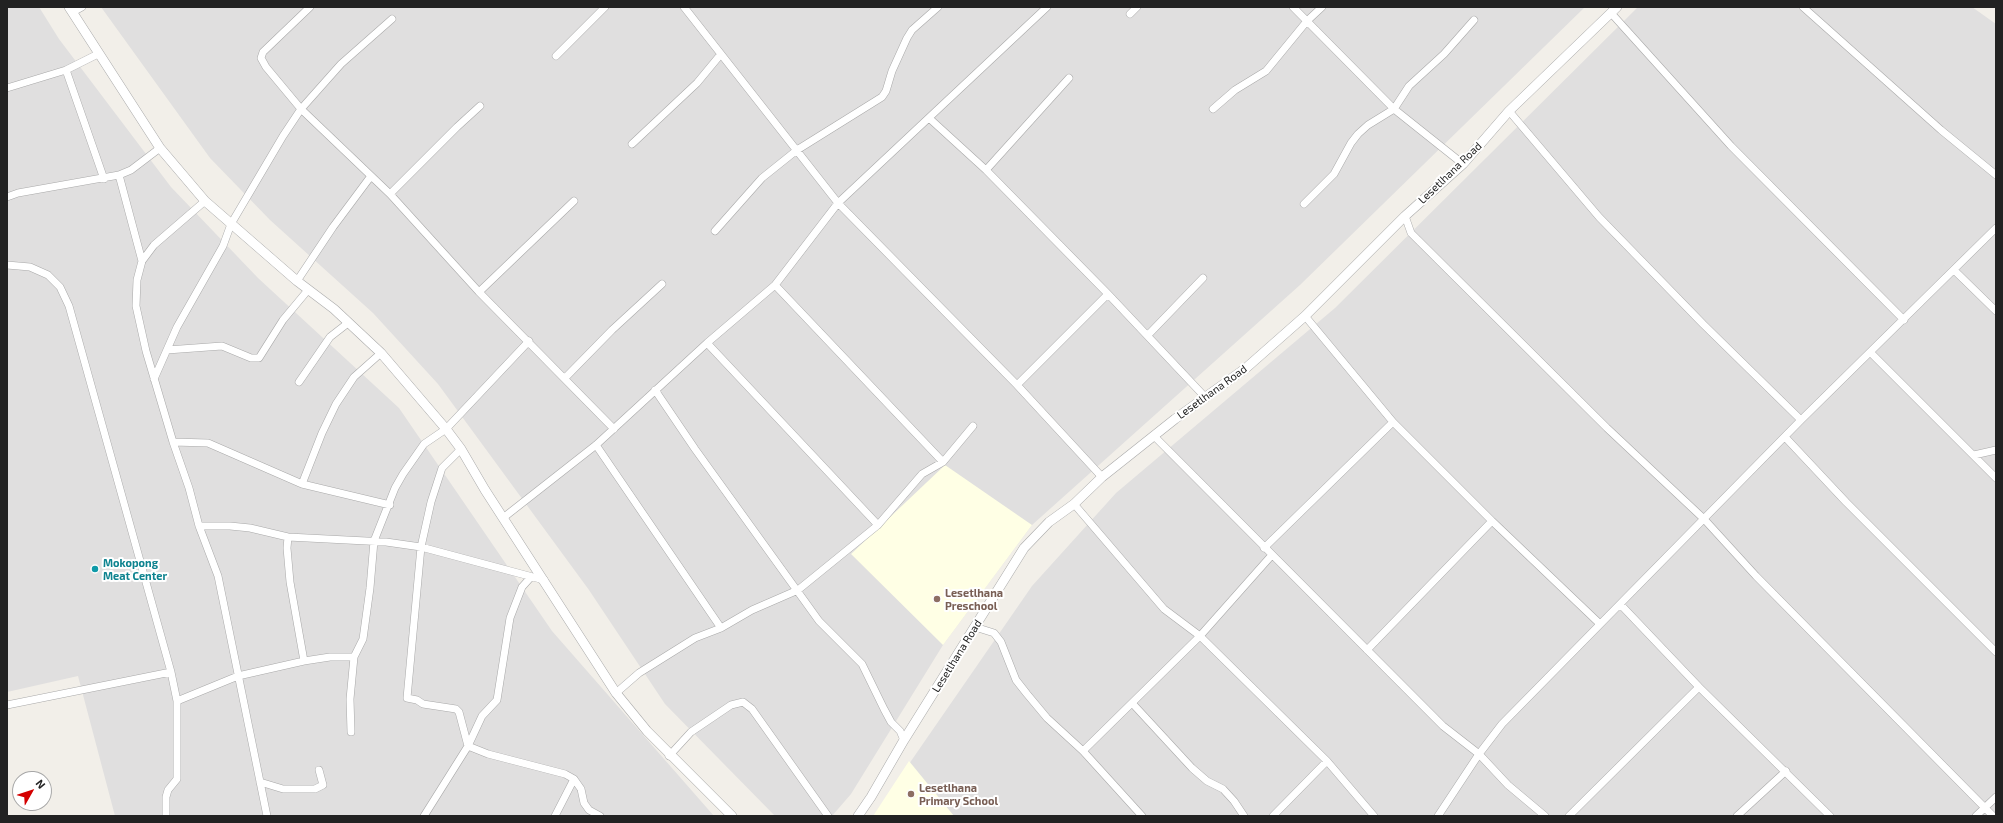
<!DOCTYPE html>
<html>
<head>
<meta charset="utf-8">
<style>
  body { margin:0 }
  #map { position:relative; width:2003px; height:823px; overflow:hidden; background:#f2efe9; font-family:"Exo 2",sans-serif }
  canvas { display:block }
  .frame { position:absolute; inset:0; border:8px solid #222; pointer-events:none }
  .north { position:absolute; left:12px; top:771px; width:40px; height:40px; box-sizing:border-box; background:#fff; border:1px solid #a7a7a7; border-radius:50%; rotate:51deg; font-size:11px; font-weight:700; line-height:16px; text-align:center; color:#222 }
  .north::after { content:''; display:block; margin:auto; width:14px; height:18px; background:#d40000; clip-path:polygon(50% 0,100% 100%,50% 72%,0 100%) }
</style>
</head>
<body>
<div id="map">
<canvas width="2003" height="823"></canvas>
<div class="frame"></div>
<div class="north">N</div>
</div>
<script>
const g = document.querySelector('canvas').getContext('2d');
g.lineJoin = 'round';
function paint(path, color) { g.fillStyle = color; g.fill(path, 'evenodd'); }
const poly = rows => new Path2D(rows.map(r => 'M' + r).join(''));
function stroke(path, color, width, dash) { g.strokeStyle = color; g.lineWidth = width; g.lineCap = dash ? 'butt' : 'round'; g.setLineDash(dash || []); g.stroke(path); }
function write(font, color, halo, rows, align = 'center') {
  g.font = font + ' "Exo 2",sans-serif'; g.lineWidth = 4; g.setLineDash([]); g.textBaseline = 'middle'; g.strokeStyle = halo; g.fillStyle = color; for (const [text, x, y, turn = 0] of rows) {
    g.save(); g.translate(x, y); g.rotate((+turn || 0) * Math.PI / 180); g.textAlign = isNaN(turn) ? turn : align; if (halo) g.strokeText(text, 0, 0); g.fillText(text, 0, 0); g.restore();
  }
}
paint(poly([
  [7,7,39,7,59,39,171,187,258,278,399,408,552,631,714,816,115,816,78,676,7,692],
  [101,7,1585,7,1300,285,1032,525,943,645,851,794,832,816,775,816,665,704,589,590,438,384,373,313,270,220,210,158],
  [1638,7,1972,7,1996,24,1996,816,873,816,1032,586,1116,493,1335,308]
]), '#e0dfdf');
paint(poly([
  [945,465,1032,525,943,645,851,554],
  [909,761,954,816,873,816]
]), '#ffffe5');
const minor = poly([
  [310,7,263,52,261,58,266,67,301,109,390,194,479,292,614,429],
  [684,7,838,203,1017,385,1102,477],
  [1293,7,1394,109,1463,164],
  [1803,7,1941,130,1996,175],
  [73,12,82,7],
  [1611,13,1731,146,1904,320],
  [1130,14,1137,7],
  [556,56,605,7],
  [66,70,104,179],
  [7,88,66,70,98,54],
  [1213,109,1235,90,1266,71,1307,21,1322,7],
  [1509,111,1599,217,1703,324,1801,420],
  [929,118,986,170,1108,294,1206,398],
  [632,144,697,83,721,54],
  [986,170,1069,78],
  [119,175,142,261],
  [390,194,457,127,480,106],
  [7,197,18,193,119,175,131,170,160,148],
  [205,201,154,245,142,261,137,280,136,306,146,351,173,442,189,488,199,526,218,576,267,816],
  [1304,204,1334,174,1351,143,1358,134,1368,125,1394,109,1409,86,1444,54,1474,20],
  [1405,216,1411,233,1607,428,1704,519,1756,576,1993,816],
  [715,231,762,178,797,150,882,97,886,91,892,71,907,38,912,30,938,7],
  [7,265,30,267,48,275,60,287,69,306,171,672,177,701,177,779,168,790,166,797,166,816],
  [1954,270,1996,311],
  [297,281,333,227,371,176],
  [775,285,943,462],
  [479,292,574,201],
  [1305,316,1393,422,1492,521,1600,624],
  [1148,335,1203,278],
  [707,343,878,525],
  [167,350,222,346,251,358,259,358,283,320,308,290],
  [1871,353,1996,478],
  [565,378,612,330,662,284],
  [154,379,177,327,223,246,231,224,283,136,301,109,341,64,392,19],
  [299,382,330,337,348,323],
  [1017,385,1108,294],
  [655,390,695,449,819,621,862,664,884,709,891,722,900,731,904,740],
  [1154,436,1443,726,1479,754,1508,785,1545,816],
  [1785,437,1846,502,1996,652],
  [173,442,208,443,302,484,390,505],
  [596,445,721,628],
  [461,449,442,468,431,502,421,547,407,698,417,700,423,704,456,709,459,712,468,746,488,754,565,774,574,779,581,789,584,803,589,810,600,816],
  [1974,455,1996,450],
  [302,484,322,433,336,404,354,377,381,353],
  [1074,504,1164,609,1200,636,1327,761,1374,816],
  [503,518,596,445,707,343,775,285,838,203,1047,7],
  [199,526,230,526,250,528,288,537,386,542,421,547,544,580],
  [288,537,287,548,290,582,304,661],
  [1264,548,1393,422],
  [1620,604,1699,687,1830,816],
  [975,627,994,633,1001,642,1016,680,1027,694,1047,718,1083,751,1142,816],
  [1367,650,1492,521],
  [616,693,639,673,695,638,721,628,752,610,798,590,878,525,922,474,943,462,973,426],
  [177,701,238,676,304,661,330,657,354,657],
  [1132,703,1192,768,1207,781,1223,789,1234,801,1244,816],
  [7,705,171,672],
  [351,732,350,699,354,657,363,639,370,588,374,541,395,488,403,474,424,444,446,429,529,341],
  [1083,751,1200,636,1271,556],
  [669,756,691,732,731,705,743,702,752,709,828,816],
  [260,782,283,789,315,789,323,785,319,770],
  [424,816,468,746,482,716,497,700,510,618,522,587,531,577],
  [555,816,574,779],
  [1273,816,1327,761],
  [1438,816,1479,754,1502,724,1801,420,1996,228],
  [1569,816,1699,687],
  [1737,816,1786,771],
  [1976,816,1996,797]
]);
const tertiary = poly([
  [69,7,160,148,205,201,297,281,334,309,381,353,446,429,461,449,485,490,616,693,647,731,732,816],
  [858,816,871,797,904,740,1024,548,1049,522,1074,504,1102,477,1175,419,1246,368,1305,316,1405,216,1463,164,1509,111,1617,7]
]);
stroke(minor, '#a9a9a9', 8);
stroke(tertiary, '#a9a9a9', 10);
stroke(minor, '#fff', 7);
stroke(tertiary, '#fff', 9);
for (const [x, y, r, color] of [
  [95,569,4,"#0f9aa8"],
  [937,599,4,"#8d6e63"],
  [911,794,4,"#8d6e63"]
]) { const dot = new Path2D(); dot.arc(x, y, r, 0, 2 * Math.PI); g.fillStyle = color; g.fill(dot); stroke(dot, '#fff', 1.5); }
write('11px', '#222', '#fff', [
  ["Lesetlhana Road",1450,173,-44],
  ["Lesetlhana Road",1212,392,-36],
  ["Lesetlhana Road",957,656,-58]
]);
write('bold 11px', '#0d838f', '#fff', [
  ["Mokopong",103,563],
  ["Meat Center",103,576]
], 'left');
write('bold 11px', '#785e54', '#fff', [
  ["Lesetlhana",945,593],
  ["Preschool",945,606],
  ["Lesetlhana",919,788],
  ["Primary School",919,801]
], 'left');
</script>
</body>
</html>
